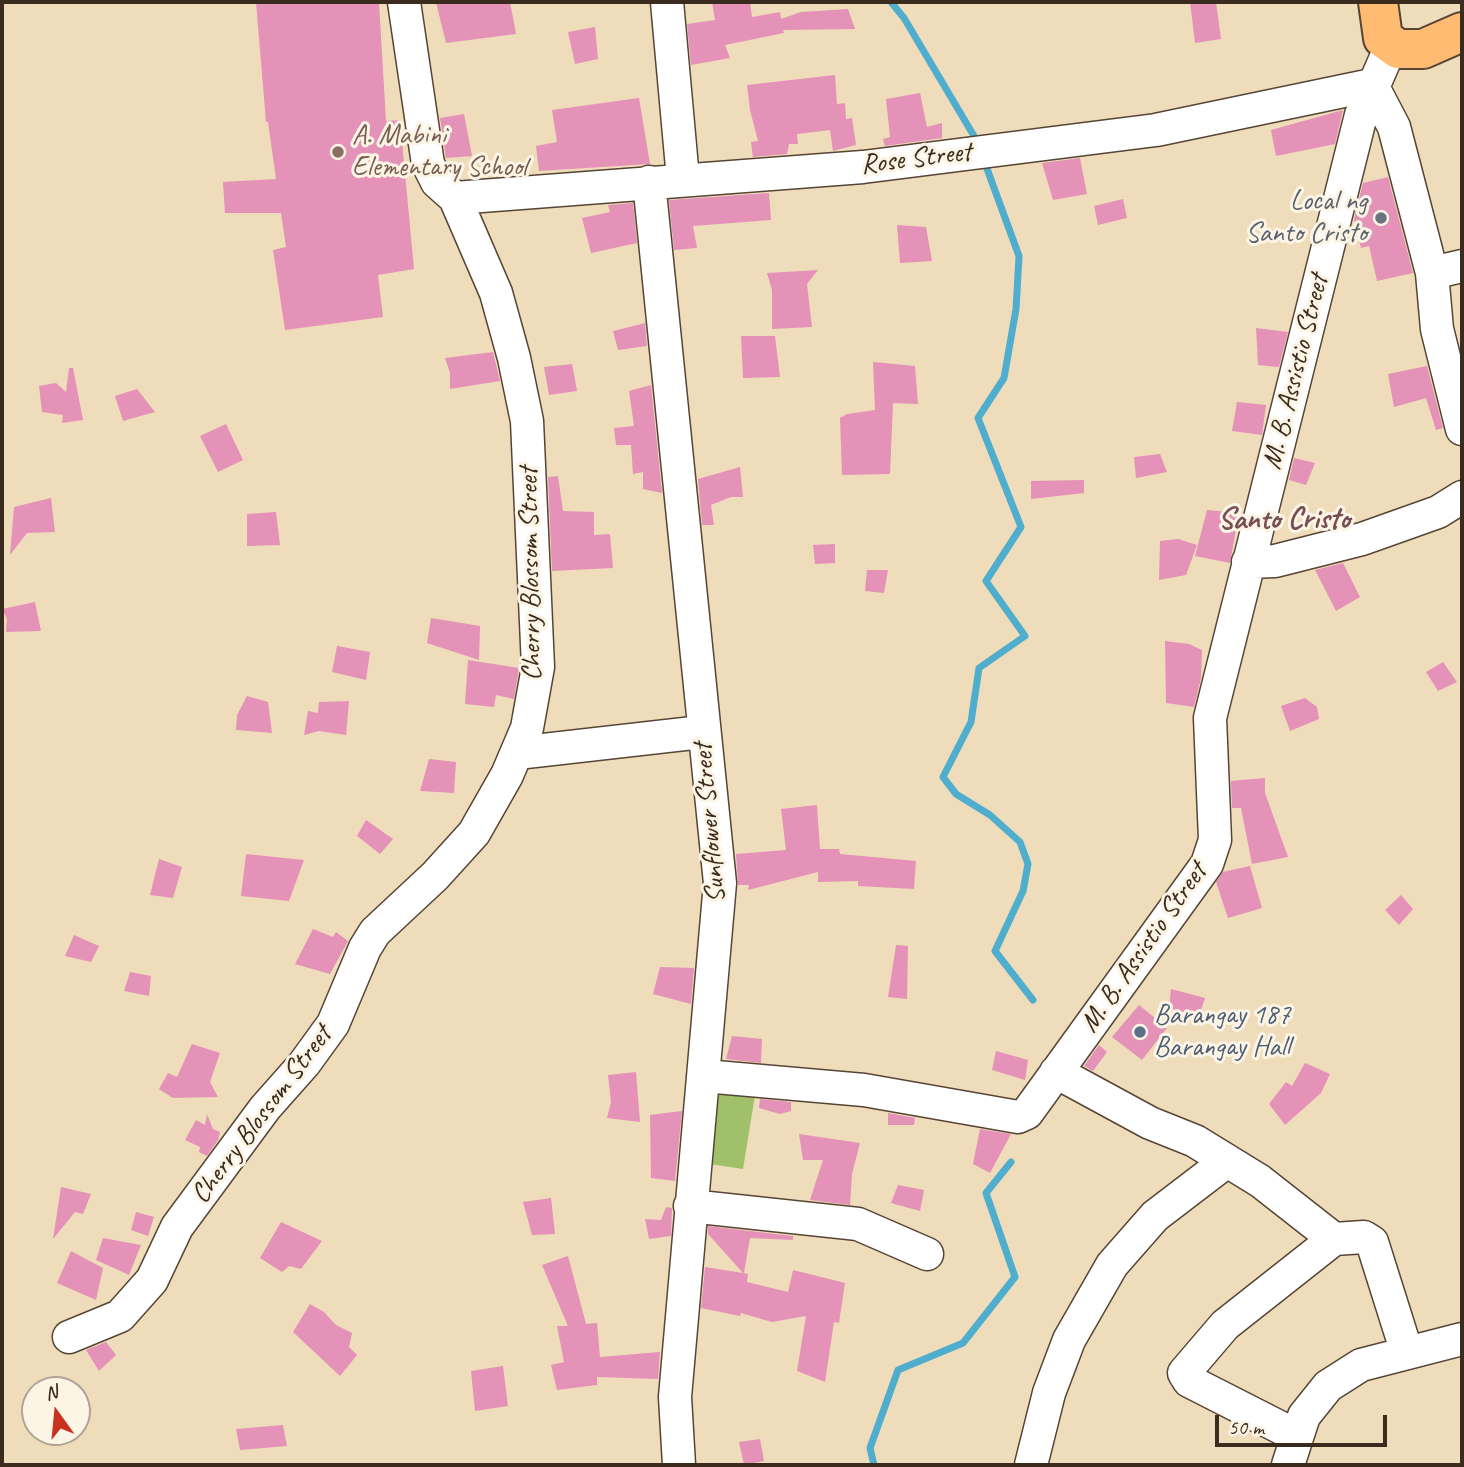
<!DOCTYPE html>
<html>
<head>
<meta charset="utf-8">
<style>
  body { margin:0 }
  #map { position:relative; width:1464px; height:1467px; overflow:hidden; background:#efdcba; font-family:Caveat,sans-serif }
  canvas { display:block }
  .frame { position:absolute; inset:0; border:4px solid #3b2a1e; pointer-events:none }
  .north { position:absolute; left:21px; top:1376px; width:70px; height:70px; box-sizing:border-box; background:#fcf5e5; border:2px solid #afa495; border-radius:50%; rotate:345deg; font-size:19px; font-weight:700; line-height:28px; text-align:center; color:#3b2a1e }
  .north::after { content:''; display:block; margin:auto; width:24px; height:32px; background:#c8321e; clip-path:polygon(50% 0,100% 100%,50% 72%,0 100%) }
  .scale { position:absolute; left:1215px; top:1415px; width:172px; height:32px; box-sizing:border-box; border:4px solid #3b2a1e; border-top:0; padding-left:9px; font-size:21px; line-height:24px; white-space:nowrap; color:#3b2a1e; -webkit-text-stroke:5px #fcf5e5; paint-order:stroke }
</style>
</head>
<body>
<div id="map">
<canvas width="1464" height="1467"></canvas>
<div class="frame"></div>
<div class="north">N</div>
<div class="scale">50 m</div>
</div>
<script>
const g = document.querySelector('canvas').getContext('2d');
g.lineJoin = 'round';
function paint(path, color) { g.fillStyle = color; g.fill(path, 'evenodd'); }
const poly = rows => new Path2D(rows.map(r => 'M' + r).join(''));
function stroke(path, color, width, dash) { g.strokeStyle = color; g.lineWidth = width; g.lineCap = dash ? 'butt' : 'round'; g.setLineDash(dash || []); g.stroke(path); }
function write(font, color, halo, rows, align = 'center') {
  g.font = font + ' Caveat,sans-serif'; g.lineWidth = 6; g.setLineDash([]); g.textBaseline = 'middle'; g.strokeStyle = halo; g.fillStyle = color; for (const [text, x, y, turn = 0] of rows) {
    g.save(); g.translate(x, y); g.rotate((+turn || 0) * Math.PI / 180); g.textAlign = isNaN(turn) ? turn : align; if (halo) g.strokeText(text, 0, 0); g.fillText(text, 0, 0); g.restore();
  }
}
paint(poly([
  [715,1083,756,1089,743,1169,703,1163]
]), '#a0c069');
stroke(poly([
  [891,2,904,18,974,136],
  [986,166,1019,256,1016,309,1004,378,978,418,1021,527,986,581,1025,636,979,668,971,722,943,777,956,794,990,815,1020,842,1028,864,1023,891,995,951,1033,1000],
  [874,1465,870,1448,898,1370,963,1343,1015,1277,986,1193,1011,1162]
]), '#4fadcd', 7);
paint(poly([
  [256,2,379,2,386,121,400,120,414,269,378,275,383,317,285,330,273,250,286,247,281,213,225,213,223,182,276,179,268,122,266,122],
  [436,2,510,2,516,34,446,43],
  [712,2,750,2,752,17,780,12,781,19,801,12,848,9,855,29,783,30,784,33,725,45,730,58,691,65,687,24,715,20],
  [1190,2,1216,2,1221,39,1195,43],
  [595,27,598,59,575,64,568,32],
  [835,75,837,104,845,103,846,119,852,118,856,145,833,151,830,130,797,134,798,144,789,144,787,154,753,157,751,142,758,141,750,110,747,85],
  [920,93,927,127,942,123,942,138,885,146,883,139,890,137,886,99],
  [639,98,650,164,539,171,536,146,557,142,552,110],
  [1343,110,1335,144,1276,156,1271,130],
  [464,114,472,156,446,158,440,118],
  [1080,158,1087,194,1053,200,1042,163],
  [1388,177,1413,273,1377,281,1369,246,1361,248,1354,219,1363,183],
  [769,193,771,220,693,226,697,248,674,250,669,200],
  [1123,199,1127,218,1098,225,1094,206],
  [633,203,637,243,591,253,582,218,610,212,608,205],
  [897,225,926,227,932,261,900,263],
  [818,270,807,284,812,327,772,329,772,290,767,273],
  [645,323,647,346,618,350,613,331],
  [1256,328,1288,332,1279,367,1258,365],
  [741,336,775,336,780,377,743,378],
  [493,352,500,381,450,389,450,373,445,358],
  [873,362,915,366,918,404,893,403,890,474,842,475,840,418,847,414,875,410],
  [572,364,577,391,549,395,544,367],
  [1427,366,1443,428,1436,430,1426,398,1394,407,1388,374],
  [69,368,73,368,83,420,62,423,63,415,42,412,39,386,56,383,66,392],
  [651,385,662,493,643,489,643,472,633,474,631,445,616,445,614,428,634,426,629,391],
  [137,389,155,412,123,421,115,396],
  [1237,402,1266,405,1262,435,1232,431],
  [226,424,243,460,218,472,200,436],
  [1160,454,1167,472,1136,478,1134,457],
  [1294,458,1315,463,1306,485,1289,480],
  [740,467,743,497,731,497,711,505,714,525,702,525,698,479],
  [558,476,563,511,594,512,594,535,610,534,613,568,552,571,548,477],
  [1084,480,1084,493,1031,499,1031,481],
  [51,498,55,532,27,533,10,555,14,507],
  [1207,510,1239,513,1230,563,1195,556],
  [276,512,280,545,247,546,247,514],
  [1178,539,1197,545,1186,575,1159,580,1160,541],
  [835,544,835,563,815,564,813,545],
  [1343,563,1360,597,1336,611,1315,570],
  [867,570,888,570,884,593,865,591],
  [35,602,41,631,6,632,7,619,2,609],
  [431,618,480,626,479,660,427,643],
  [1165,641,1189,644,1202,650,1201,678,1194,707,1166,703],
  [337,646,370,652,366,680,332,672],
  [468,660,519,668,514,699,496,695,494,707,465,704],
  [1443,662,1457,682,1438,691,1426,672],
  [247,696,268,702,272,733,236,730,237,715],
  [1305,698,1317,707,1319,719,1290,731,1281,706],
  [349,701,346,735,319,731,304,735,308,711,318,713,319,702],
  [429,759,456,762,454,793,420,791],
  [1265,778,1265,793,1288,857,1252,864,1241,808,1232,808,1231,781],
  [817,805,820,849,839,849,840,854,916,861,914,889,858,886,858,881,818,882,818,872,748,890,749,885,738,885,736,854,786,850,781,809],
  [366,820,393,839,380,854,357,836],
  [246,854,304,860,289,901,241,896],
  [159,859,182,867,173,898,150,895],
  [1250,866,1262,908,1228,918,1216,882,1223,872],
  [1401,895,1413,909,1399,925,1385,910],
  [313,929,333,937,336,932,348,941,330,974,295,964],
  [74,935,99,946,91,962,65,956],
  [896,945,908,946,907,999,888,997],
  [660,967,694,968,691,1004,653,994],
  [130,972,151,976,149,996,124,991],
  [1171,989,1205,998,1199,1016,1169,1008],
  [1139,1005,1167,1028,1142,1060,1112,1037],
  [732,1036,762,1039,761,1063,726,1059],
  [192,1044,220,1053,210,1082,218,1097,173,1098,159,1089,168,1073,177,1077],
  [1099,1045,1107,1052,1093,1071,1084,1066],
  [996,1051,1028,1060,1025,1080,992,1070],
  [1305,1063,1330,1074,1321,1093,1285,1125,1269,1104,1286,1082,1292,1086],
  [636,1072,640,1122,607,1118,611,1102,608,1075],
  [760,1099,791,1102,791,1111,780,1114,759,1108],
  [682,1111,675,1181,651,1178,650,1115],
  [888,1113,915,1118,914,1125,888,1125],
  [207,1114,213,1129,220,1132,218,1140,207,1156,199,1152,200,1147,185,1140,196,1120,205,1125],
  [980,1129,1011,1134,990,1173,973,1164],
  [799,1134,860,1143,852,1174,850,1205,810,1200,823,1160,803,1160],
  [898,1185,924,1190,920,1211,891,1203],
  [61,1187,91,1194,83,1214,75,1212,53,1239],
  [551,1198,555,1234,532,1235,523,1202],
  [666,1207,672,1208,671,1236,649,1239,645,1219,661,1220],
  [136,1212,154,1217,148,1236,131,1230],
  [281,1222,322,1241,301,1269,289,1266,282,1272,260,1258],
  [708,1226,793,1236,793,1240,750,1238,744,1273,748,1274,747,1282,788,1292,793,1270,845,1283,839,1323,834,1322,825,1382,797,1371,806,1316,772,1322,741,1313,740,1316,701,1308,705,1267,743,1273,708,1234],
  [103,1238,141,1245,129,1275,96,1260],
  [71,1251,103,1268,96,1300,57,1283],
  [568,1256,586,1324,597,1323,600,1357,660,1352,658,1379,597,1377,597,1385,557,1390,551,1365,564,1362,557,1326,568,1326,542,1265],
  [310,1304,324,1312,336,1325,352,1333,349,1347,357,1355,340,1376,293,1332],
  [106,1342,116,1355,99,1371,86,1350],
  [503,1366,508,1406,475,1411,471,1371],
  [283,1425,287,1446,240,1450,236,1429],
  [760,1439,764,1461,744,1465,739,1442]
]), '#e492b8');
const minor = poly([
  [667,2,683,179],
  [649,182,720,883,675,1397,679,1465],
  [455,198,863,167,1156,130,1372,85,1394,127,1432,273,1437,329,1462,429],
  [1432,273,1462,266],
  [1248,562,1275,561,1362,539,1438,512,1462,497],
  [517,753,702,732],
  [1056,1072,1150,1123,1195,1141,1260,1181,1334,1239,1225,1325,1184,1373,1189,1381,1297,1436],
  [704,1076,864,1090,1018,1117,1027,1113,1207,864,1215,840,1210,718,1361,115,1391,46],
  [690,1206,858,1224,927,1254],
  [1334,1239,1364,1237,1372,1242,1407,1353],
  [69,1337,120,1316,152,1280,177,1227,265,1108,304,1064,333,1024,365,948,375,932,435,876,474,833,507,775,527,728,538,667,527,421,514,358,496,293,455,198,437,182,428,164,404,2],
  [1031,1465,1049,1393,1069,1340,1112,1265,1155,1216,1227,1161],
  [1288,1465,1304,1416,1328,1386,1361,1365,1462,1339]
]);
const major = poly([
  [1378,2,1383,38,1398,49,1423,49,1462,32]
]);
stroke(minor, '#564535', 35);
stroke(major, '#564535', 42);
stroke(minor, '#fff', 32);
stroke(major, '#febb71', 38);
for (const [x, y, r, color] of [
  [338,152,7,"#8d6e63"],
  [1381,218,7,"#6b7280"],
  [1140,1032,7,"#5c6f8a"]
]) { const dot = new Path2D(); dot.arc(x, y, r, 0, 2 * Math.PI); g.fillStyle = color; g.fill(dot); stroke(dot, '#fcf5e5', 2.5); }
write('28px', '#785e54', '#fcf5e5', [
  ["A. Mabini",352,136],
  ["Elementary School",352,168]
], 'left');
write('28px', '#3b2a1e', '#fcf5e5', [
  ["Rose Street",916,159,-7],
  ["M. B. Assistio Street",1296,372,-76],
  ["Cherry Blossom Street",531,574,-91],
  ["Sunflower Street",710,823,-95],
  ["M. B. Assistio Street",1144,948,-55],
  ["Cherry Blossom Street",262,1115,-53]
]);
write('28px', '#5b616d', '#fcf5e5', [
  ["Local ng",1367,202],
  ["Santo Cristo",1367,234]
], 'right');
write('28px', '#4e5e75', '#fcf5e5', [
  ["Barangay 187",1154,1016],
  ["Barangay Hall",1154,1048]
], 'left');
write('bold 30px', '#764e54', '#fcf5e5', [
  ["Santo Cristo",1284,520]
]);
</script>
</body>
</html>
